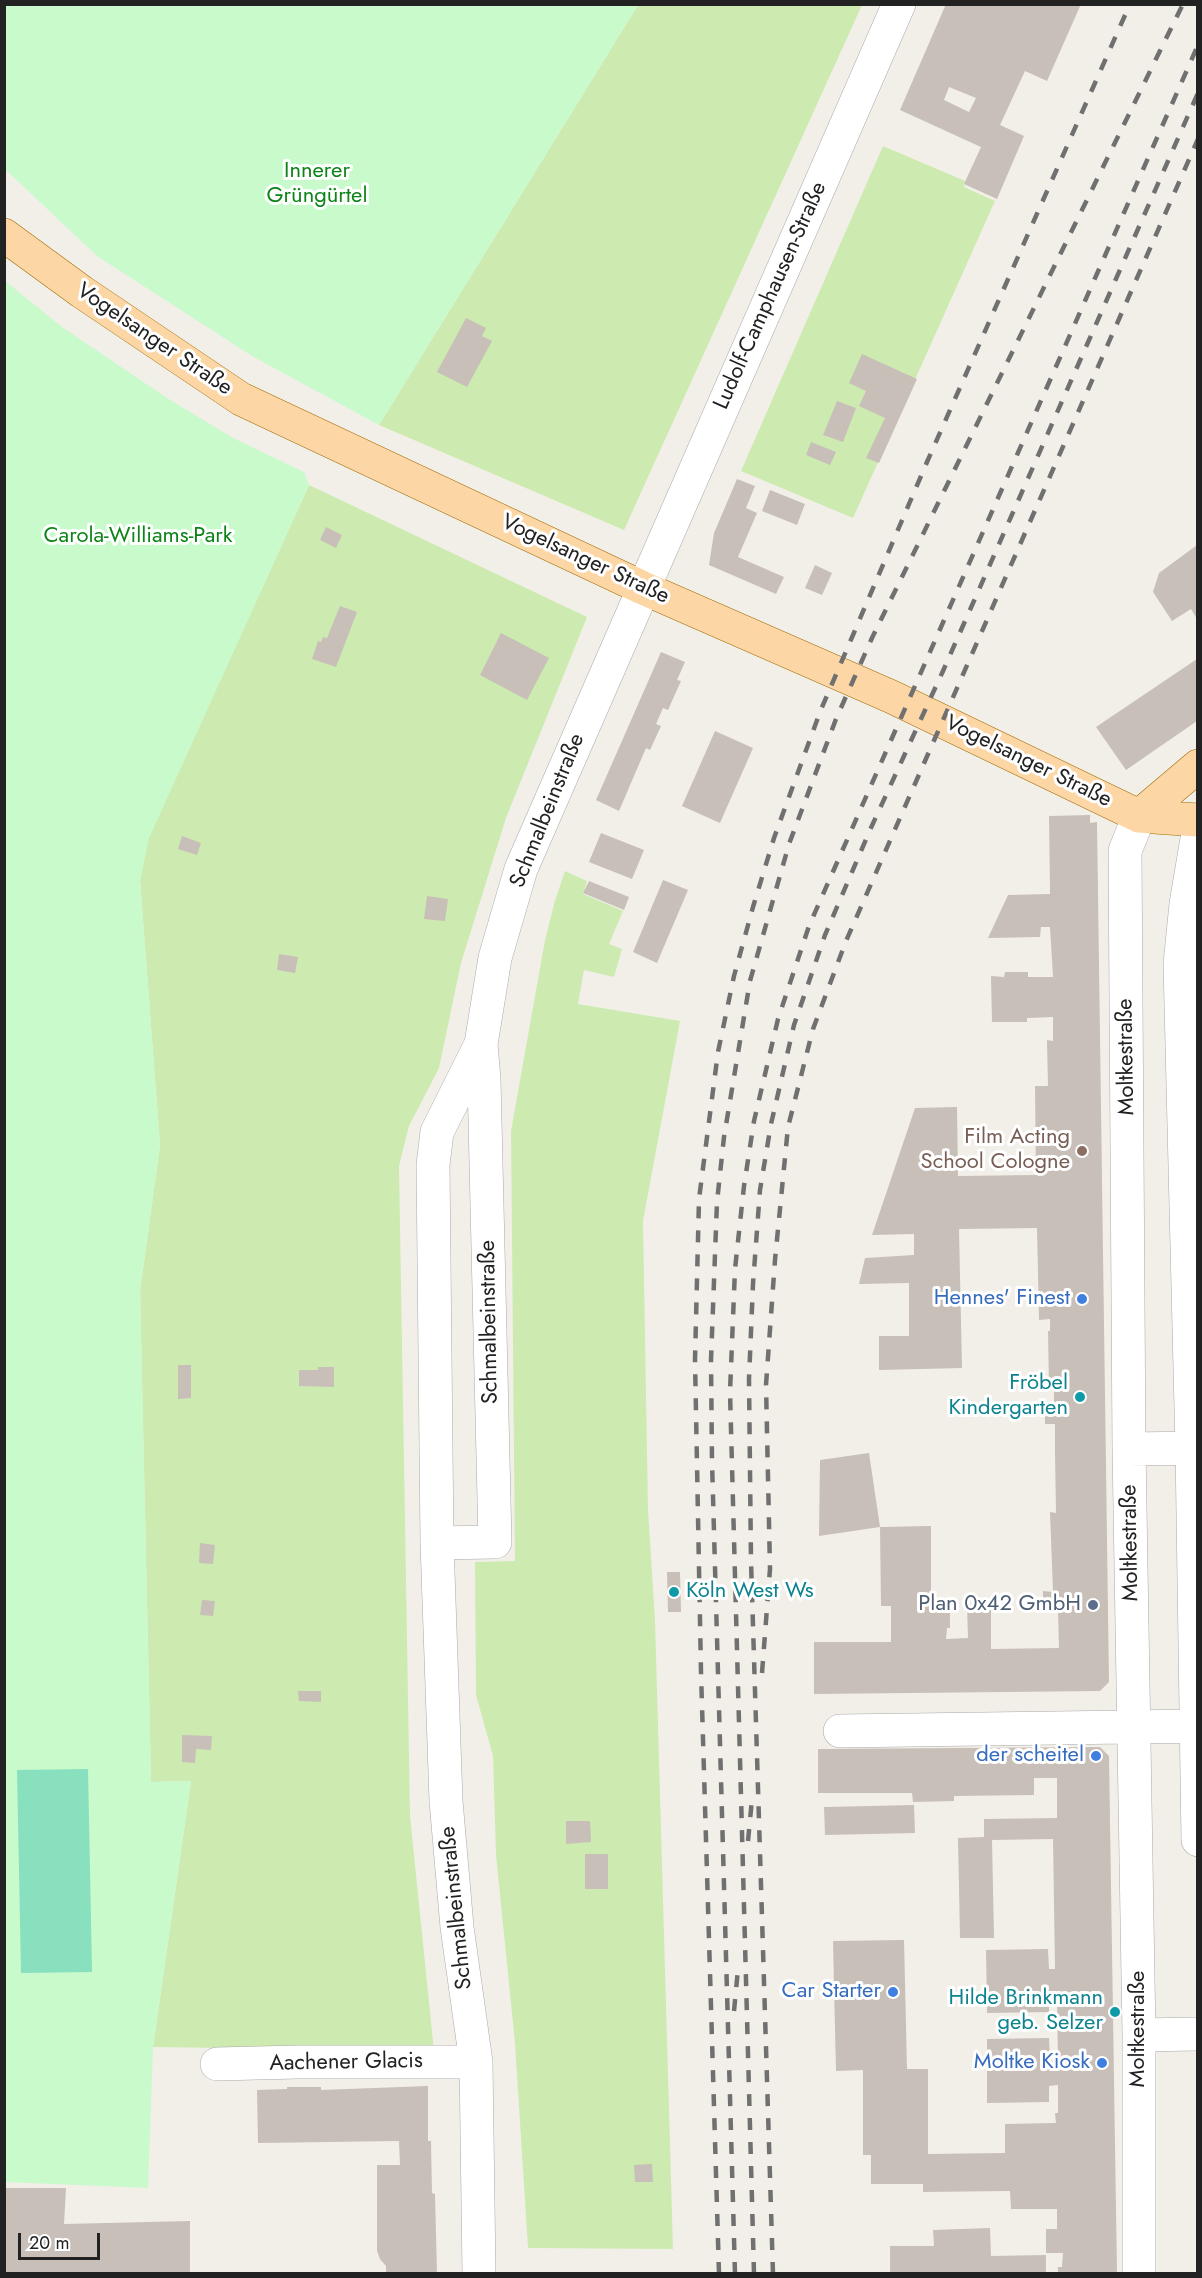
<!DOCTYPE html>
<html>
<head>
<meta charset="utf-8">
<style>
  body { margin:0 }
  #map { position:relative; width:1202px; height:2278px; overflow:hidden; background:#f2efe9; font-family:Jost,sans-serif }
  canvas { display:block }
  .frame { position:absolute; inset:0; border:6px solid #222; pointer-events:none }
  .scale { position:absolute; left:18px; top:2233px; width:82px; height:27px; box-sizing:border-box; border:3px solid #222; border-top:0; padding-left:8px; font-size:18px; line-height:21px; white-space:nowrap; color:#222; -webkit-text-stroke:4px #fff; paint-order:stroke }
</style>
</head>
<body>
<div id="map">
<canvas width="1202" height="2278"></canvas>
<div class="frame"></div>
<div class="scale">20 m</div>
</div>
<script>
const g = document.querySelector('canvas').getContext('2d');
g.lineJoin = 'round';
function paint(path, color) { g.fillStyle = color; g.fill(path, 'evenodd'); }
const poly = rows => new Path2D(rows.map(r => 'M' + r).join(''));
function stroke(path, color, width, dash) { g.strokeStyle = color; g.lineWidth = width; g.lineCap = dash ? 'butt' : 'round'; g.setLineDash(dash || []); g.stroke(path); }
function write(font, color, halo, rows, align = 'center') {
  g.font = font + ' Jost,sans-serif'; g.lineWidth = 6; g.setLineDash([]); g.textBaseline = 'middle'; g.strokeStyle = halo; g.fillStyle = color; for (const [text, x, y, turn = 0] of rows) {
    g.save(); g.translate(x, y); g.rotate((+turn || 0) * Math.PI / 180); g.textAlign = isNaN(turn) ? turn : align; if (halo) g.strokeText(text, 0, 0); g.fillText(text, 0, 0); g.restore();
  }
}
paint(poly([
  [638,5,862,5,624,530,379,425],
  [883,146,965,181,964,187,995,201,853,518,741,471],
  [309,485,587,617,506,818,461,963,439,1068,409,1126,399,1166,410,1816,434,2051,153,2047,191,1781,151,1782,140,1291,160,1145,140,881,148,839],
  [565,871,587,881,583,894,623,911,609,944,622,949,614,977,584,970,578,1004,680,1021,643,1221,648,1510,655,1620,673,2249,528,2248,515,2043,496,1855,493,1756,476,1695,475,1562,515,1561,511,1131,545,940,554,904]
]), '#cdebb0');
paint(poly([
  [4,5,5,4,638,5,379,425,252,356,97,256,5,169],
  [4,280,62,327,167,398,233,438,304,472,309,485,149,838,140,881,160,1145,140,1291,151,1782,191,1781,153,2047,148,2188,5,2182]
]), '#c8facc');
paint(poly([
  [88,1769,92,1972,21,1973,17,1770]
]), '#88e0be');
paint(poly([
  [946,4,1081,4,1047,81,1025,71,1000,125,1024,136,997,199,964,184,981,147,900,110],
  [949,87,976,98,969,112,944,100],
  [466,318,486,328,482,336,492,341,467,387,437,372],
  [862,354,917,379,879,463,866,458,885,418,859,406,866,391,849,383],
  [837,401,856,408,843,442,823,435],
  [811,442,836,452,830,465,806,455],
  [737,479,755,486,746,508,757,513,738,557,784,577,776,594,709,565,714,533],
  [770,490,805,504,797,525,762,511],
  [326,527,342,535,336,548,320,540],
  [1197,545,1197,619,1191,609,1172,621,1153,592,1159,573],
  [815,565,832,573,822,595,805,588],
  [340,606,357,612,336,667,312,659,318,641,321,642,323,637,327,638],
  [501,633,549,658,527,700,480,675],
  [661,652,685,662,677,680,681,681,668,710,663,708,656,724,661,726,650,750,646,748,619,811,596,800],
  [1197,659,1197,721,1126,770,1096,727],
  [715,731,753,748,720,823,682,806],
  [1090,815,1090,823,1097,822,1109,1682,1100,1691,814,1694,814,1642,891,1642,891,1606,881,1606,880,1527,931,1526,931,1606,950,1606,950,1628,947,1628,946,1639,968,1638,967,1604,991,1605,991,1649,1059,1648,1058,1609,1043,1609,1043,1591,1053,1592,1050,1512,1056,1513,1055,1453,1055,1424,1045,1424,1045,1406,1054,1406,1054,1388,1049,1388,1048,1331,1050,1331,1050,1319,1039,1320,1037,1228,959,1229,962,1368,879,1370,879,1336,909,1336,909,1283,859,1284,865,1258,914,1255,914,1234,872,1235,915,1108,957,1107,958,1176,1036,1175,1035,1086,1048,1086,1047,1040,1053,1041,1053,1017,1027,1018,1027,1022,992,1022,991,976,1004,977,1005,972,1028,972,1028,977,1053,977,1050,927,1041,927,1040,937,988,938,1008,895,1050,894,1049,816],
  [601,833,644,850,632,879,589,862],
  [182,836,201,843,197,855,178,849],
  [663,880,688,890,657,963,633,952],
  [589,881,629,897,624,910,583,893],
  [427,896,448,899,445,921,424,919],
  [279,954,298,957,295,973,277,970],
  [178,1365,191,1365,191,1398,178,1399],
  [318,1367,334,1367,334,1387,299,1386,299,1370,318,1370],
  [869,1453,880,1527,819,1536,820,1460],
  [200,1543,215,1545,213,1564,199,1563],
  [667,1572,680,1572,681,1612,668,1612],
  [202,1600,215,1601,213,1616,200,1615],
  [298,1691,321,1691,321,1702,299,1701],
  [182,1735,212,1736,211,1750,196,1749,195,1763,182,1762],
  [1100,1747,1109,1756,1117,2274,1058,2274,1058,2267,1062,2267,1063,2253,1046,2253,1046,2229,1057,2229,1057,2209,1011,2209,1010,2191,923,2192,923,2184,871,2184,871,2155,863,2155,863,2070,836,2071,833,1941,904,1940,907,2069,928,2069,928,2154,1005,2153,1005,2124,1056,2123,1055,2113,1058,2113,1058,2085,1049,2086,1049,2102,987,2103,987,2039,1049,2038,1050,2061,1058,2061,1057,2000,1049,2000,1049,2012,987,2013,986,1950,1048,1949,1049,1969,1055,1969,1053,1839,992,1840,994,1938,960,1938,958,1838,984,1837,984,1819,1057,1818,1057,1778,1034,1778,1034,1795,954,1796,954,1801,913,1802,912,1793,818,1793,818,1749],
  [914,1805,915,1833,825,1835,824,1807],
  [566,1821,590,1821,591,1842,566,1844],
  [585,1854,608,1854,608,1889,585,1889],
  [428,2086,428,2141,431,2141,432,2193,435,2194,437,2274,386,2274,386,2266,380,2259,377,2251,377,2165,400,2165,399,2141,258,2143,257,2090,287,2089,287,2087,321,2087,321,2090],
  [652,2164,653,2182,635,2182,634,2165],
  [4,2188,66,2188,64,2224,190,2221,190,2274,4,2274],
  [990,2228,991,2256,1046,2255,1046,2274,890,2274,890,2246,934,2246,933,2230]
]), '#c7bfb8');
const minor = poly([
  [1198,833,1186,904,1180,964,1192,1448,1198,1840],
  [1129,1449,1198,1448],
  [437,1543,495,1542,484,1079,481,1044,495,958,521,869,899,4],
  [840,1731,1198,1726],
  [1139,2035,1198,2034],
  [217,2064,298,2062,476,2062],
  [479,2274,476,2062,457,1927,446,1801,437,1543,433,1165,437,1132,481,1044],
  [1139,2274,1139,2035,1129,1449,1125,851,1139,816]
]);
const major = poly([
  [4,235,82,292,241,399,643,588,892,697,1139,816,1198,820],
  [1139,816,1198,766]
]);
stroke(minor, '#a9a9a9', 34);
stroke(major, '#a06b00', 34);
stroke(minor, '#fff', 33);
stroke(major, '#fcd6a4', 33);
stroke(poly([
  [762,1673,770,1569,766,1385,775,1260,788,1127,813,1029,846,941,1198,139],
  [748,1841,752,1799],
  [734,2011,738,1969],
  [719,2274,701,1672,695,1360,699,1199,718,1052,734,976,753,907,774,838,820,712,927,462,1130,4],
  [735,2274,712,1461,711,1360,717,1202,724,1137,750,981,789,844,836,719,872,638,1183,4],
  [754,2274,730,1392,735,1269,744,1186,754,1121,778,1019,809,926,1198,45],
  [773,2274,751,1561,749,1379,753,1284,760,1190,771,1124,794,1025,825,935,870,830,943,671,1198,93]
]), '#707070', 4.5, [12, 12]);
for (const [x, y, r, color] of [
  [1082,1151,6,"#8d6e63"],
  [1082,1299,6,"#3f7fe0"],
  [1080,1397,6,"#0f9aa8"],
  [674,1592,6,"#0f9aa8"],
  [1093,1605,6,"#5c6f8a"],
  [1096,1756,6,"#3f7fe0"],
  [893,1992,6,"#3f7fe0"],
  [1115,2012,6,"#0f9aa8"],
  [1102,2063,6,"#3f7fe0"]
]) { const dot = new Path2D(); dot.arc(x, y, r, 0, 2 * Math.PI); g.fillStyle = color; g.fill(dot); stroke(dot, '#fff', 2); }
write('22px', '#0c8416', '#fff', [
  ["Innerer",317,172],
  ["Grüngürtel",317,197],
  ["Carola-Williams-Park",138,537]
]);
write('22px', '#222', '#fff', [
  ["Ludolf-Camphausen-Straße",771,296,-66],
  ["Vogelsanger Straße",154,340,34],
  ["Vogelsanger Straße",585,560,25],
  ["Vogelsanger Straße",1028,762,26],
  ["Schmalbeinstraße",548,811,-68],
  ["Moltkestraße",1127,1057,-91],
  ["Schmalbeinstraße",490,1322,-91],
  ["Moltkestraße",1131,1543,-91],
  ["Schmalbeinstraße",457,1908,-96],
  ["Moltkestraße",1139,2029,-90],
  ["Aachener Glacis",346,2063,-1]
]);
write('22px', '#785e54', '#fff', [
  ["Film Acting",1070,1138],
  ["School Cologne",1070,1163]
], 'right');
write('22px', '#366cbe', '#fff', [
  ["Hennes' Finest",1070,1299],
  ["der scheitel",1084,1756],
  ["Car Starter",881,1992],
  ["Moltke Kiosk",1090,2063]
], 'right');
write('22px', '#0d838f', '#fff', [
  ["Fröbel",1068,1384],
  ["Kindergarten",1068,1409],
  ["Köln West Ws",686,1592,"left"],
  ["Hilde Brinkmann",1103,1999],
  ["geb. Selzer",1103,2024]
], 'right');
write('22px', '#4e5e75', '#fff', [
  ["Plan 0x42 GmbH",1081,1605]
], 'right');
</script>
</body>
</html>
